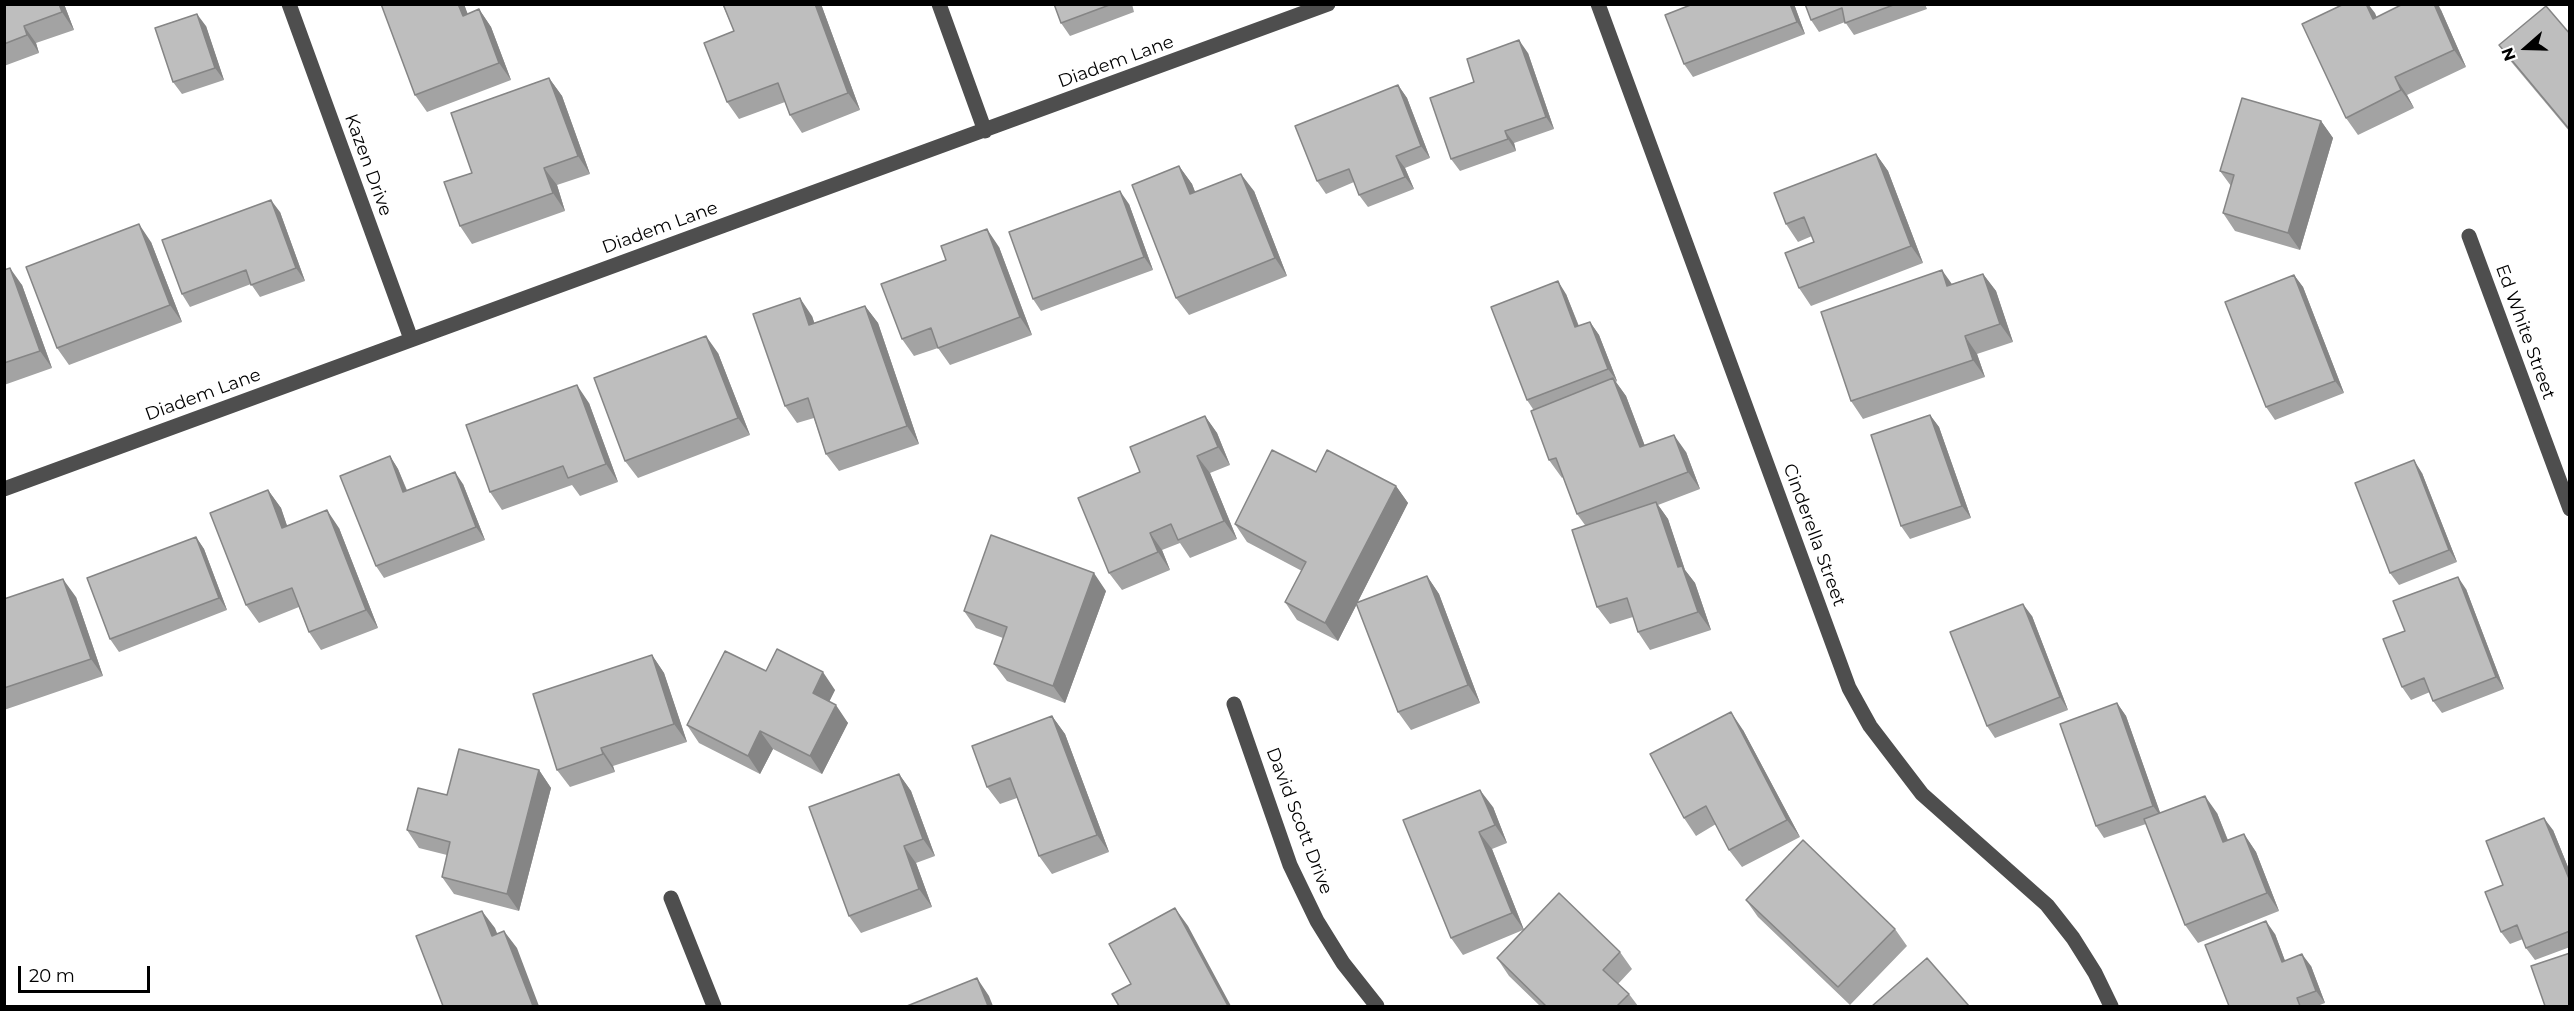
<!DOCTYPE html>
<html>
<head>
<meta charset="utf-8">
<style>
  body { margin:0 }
  #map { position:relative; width:2574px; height:1011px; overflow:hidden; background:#fff; font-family:Montserrat,sans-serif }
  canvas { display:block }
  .frame { position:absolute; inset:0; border:6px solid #000; pointer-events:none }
  .north { position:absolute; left:2496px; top:18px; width:60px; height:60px; -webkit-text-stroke:4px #fff; paint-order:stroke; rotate:250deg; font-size:16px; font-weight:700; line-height:24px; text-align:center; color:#000 }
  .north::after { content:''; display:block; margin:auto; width:21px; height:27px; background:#000; clip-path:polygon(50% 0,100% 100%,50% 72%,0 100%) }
  .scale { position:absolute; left:18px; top:966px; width:132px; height:27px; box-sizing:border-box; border:3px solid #000; border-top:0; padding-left:8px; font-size:18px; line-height:21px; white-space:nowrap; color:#000; -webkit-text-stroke:4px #fff; paint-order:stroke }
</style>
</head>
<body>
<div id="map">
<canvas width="2574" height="1011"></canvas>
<div class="frame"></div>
<div class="north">N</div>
<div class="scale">20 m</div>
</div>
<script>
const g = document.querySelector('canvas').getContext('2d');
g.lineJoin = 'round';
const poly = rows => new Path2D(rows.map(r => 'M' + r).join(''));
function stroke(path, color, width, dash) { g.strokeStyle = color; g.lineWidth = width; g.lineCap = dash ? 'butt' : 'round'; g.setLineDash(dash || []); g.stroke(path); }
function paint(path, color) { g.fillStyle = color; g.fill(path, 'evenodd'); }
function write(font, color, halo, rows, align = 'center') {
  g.font = font + ' Montserrat,sans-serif'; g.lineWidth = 6; g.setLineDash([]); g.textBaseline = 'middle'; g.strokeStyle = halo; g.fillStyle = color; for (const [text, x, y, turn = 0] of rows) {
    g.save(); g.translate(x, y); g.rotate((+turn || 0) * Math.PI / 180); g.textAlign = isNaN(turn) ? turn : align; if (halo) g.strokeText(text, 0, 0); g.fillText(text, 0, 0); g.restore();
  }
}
stroke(poly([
  [289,4,411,339],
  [939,4,985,131],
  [1598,4,1849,688,1870,726,1922,794,2047,905,2073,938,2095,973,2111,1006],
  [2469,236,2570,509],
  [4,489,1328,4],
  [1234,704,1290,865,1317,921,1343,963,1377,1006],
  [671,898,714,1006]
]), '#4e4e4e', 15);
paint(poly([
  [4,4,64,4,74,30,36,43,39,53,4,66],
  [381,4,464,4,467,14,479,9,491,27,511,80,427,112,415,95],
  [722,4,821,4,860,110,802,133,790,115,785,102,739,119,727,102,734,31,724,8],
  [1054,4,1132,4,1134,12,1070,36,1061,23],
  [1794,4,1805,34,1693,77,1684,64],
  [1805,4,1925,4,1927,9,1854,35,1845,22,1819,32,1811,20],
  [2344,4,2368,4,2377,18,2441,10,2466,67,2407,95,2414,108,2358,135,2346,118],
  [206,26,224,80,182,94,173,82],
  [2570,34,2570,132,2508,58,2499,45],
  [1528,53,1554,129,1514,143,1516,151,1460,171,1451,159,1474,82],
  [549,78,562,96,590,174,557,185,565,211,472,244,460,226,472,173],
  [1398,85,1407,98,1430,158,1405,168,1414,189,1368,207,1359,195,1354,182,1326,194,1317,181],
  [2321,121,2333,138,2300,250,2235,231,2223,213,2231,186,2220,171],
  [1876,154,1888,171,1923,263,1811,306,1799,288,1814,242,1812,236,1798,242,1786,224],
  [1179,166,1192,184,1195,192,1254,191,1287,276,1189,315,1176,298],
  [1129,204,1153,270,1041,311,1033,299],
  [280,212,305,281,260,297,251,284,190,307,182,294],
  [151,242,182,322,69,365,57,348],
  [999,247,1032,335,950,365,938,348,914,356,902,339],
  [4,270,22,285,52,368,4,385],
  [1983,274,1996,291,2013,342,1977,354,1985,377,1863,419,1851,401,1952,284],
  [2294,275,2303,287,2344,393,2275,420,2266,407],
  [1566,294,1579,326,1590,322,1599,335,1617,381,1616,382,1626,396,1645,446,1686,452,1700,489,1658,505,1668,519,1685,570,1695,583,1711,630,1650,650,1638,632,1633,617,1610,624,1597,607,1585,525,1577,514,1563,477,1562,478,1549,460,1533,409,1527,400],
  [865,306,878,323,919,444,839,471,826,454,814,418,797,423,785,406,812,316,814,323],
  [718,353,750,435,638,478,625,461],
  [589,403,618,482,580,496,572,485,502,510,490,492],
  [1930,415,1939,427,1971,518,1910,539,1901,526],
  [1205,416,1217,433,1230,465,1210,473,1237,539,1190,558,1180,543,1162,550,1170,570,1122,590,1109,573,1140,472],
  [390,456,398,469,407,490,463,484,485,540,384,578,376,566],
  [1316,472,1396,486,1408,503,1357,603,1427,576,1439,594,1480,703,1411,730,1398,712,1357,604,1338,641,1297,620,1285,602,1302,571,1247,542,1235,524],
  [2422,473,2457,562,2399,585,2390,573],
  [268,490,281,508,287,526,339,528,378,628,321,650,309,632,299,607,259,623,246,605],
  [196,537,204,549,227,610,119,652,110,639],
  [2466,589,2504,689,2442,713,2433,701,2430,692,2411,700,2402,687,2405,631],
  [1106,591,1065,703,1007,681,994,664,1003,638,976,628,964,611],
  [76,597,103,676,4,710,4,599],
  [2032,616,2068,710,1995,738,1987,726],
  [652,655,664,673,687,742,613,766,615,772,570,787,557,770],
  [766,671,835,690,829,702,848,723,822,774,773,749,760,774,699,743,687,725],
  [2117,703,2126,716,2160,813,2217,813,2228,840,2244,834,2256,852,2279,911,2198,943,2185,925,2146,824,2104,838,2096,826],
  [1052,716,1065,734,1109,852,1052,874,1039,856,1017,798,1000,804,987,787],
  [1743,730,1800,837,1742,867,1729,850,1716,824,1696,836,1684,818],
  [539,770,551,788,519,911,454,894,442,877,447,855,419,848,407,830,447,795],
  [899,774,911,791,935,856,916,863,932,907,861,933,849,916],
  [1493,807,1507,843,1492,849,1524,930,1620,952,1632,969,1618,984,1629,994,1638,1006,1540,1006,1509,976,1497,958,1523,930,1463,955,1451,938,1403,820],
  [2553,830,2570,872,2570,947,2535,960,2526,948,2523,939,2510,944,2501,932,2503,885],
  [1746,900,1895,929,1907,946,1850,1005,1758,917],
  [2275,934,2285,961,2311,966,2325,1003,2317,1006,2229,1006]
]), '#a3a3a3');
paint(poly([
  [59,4,64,4,74,30,62,12],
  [458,4,464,4,475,33,463,16],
  [815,4,821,4,860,110,848,93],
  [1790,4,1794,4,1805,34,1797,22],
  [2366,4,2368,4,2375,13,2385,37,2373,19],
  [2434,4,2438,4,2441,10,2466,67,2454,50],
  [479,9,491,27,511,80,499,63],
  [197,14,206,26,224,80,215,68],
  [24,26,36,43,39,53,27,35],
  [1519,40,1528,53,1554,129,1546,117],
  [2395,77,2407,95,2414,108,2401,90],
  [549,78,562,96,590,174,578,156],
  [1398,85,1407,98,1430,158,1421,146],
  [2321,121,2333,138,2300,250,2288,233],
  [1505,131,1514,143,1516,151,1508,139],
  [1876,154,1888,171,1923,263,1911,246],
  [1396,156,1405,168,1414,189,1405,177],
  [1179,166,1192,184,1203,212,1190,194],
  [544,168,557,185,565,211,553,193],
  [1241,174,1254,191,1287,276,1275,258],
  [1120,191,1129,204,1153,270,1144,257],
  [271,200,280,212,305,281,296,268],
  [139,224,151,242,182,322,170,305],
  [987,229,999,247,1032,335,1020,317],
  [10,268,22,285,52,368,40,351],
  [1942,270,1954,287,1947,286],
  [1983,274,1996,291,2013,342,2000,324],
  [2294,275,2303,287,2344,393,2335,381],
  [1558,281,1566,294,1584,340,1575,327],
  [800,298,812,316,821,342,809,325],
  [865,306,878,323,919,444,907,426],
  [1590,322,1599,335,1617,381,1608,369],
  [706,336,718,353,750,435,738,418],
  [1965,336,1977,354,1985,377,1973,360],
  [1613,378,1626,396,1652,465,1640,447],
  [577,385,589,403,618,482,606,464],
  [1930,415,1939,427,1971,518,1962,506],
  [1205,416,1217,433,1230,465,1218,447],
  [1674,435,1686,452,1700,489,1688,472],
  [390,456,398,469,412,504,403,492],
  [1197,456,1210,473,1237,539,1224,521],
  [2414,460,2422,473,2457,562,2449,550],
  [455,472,463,484,485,540,476,527],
  [1396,486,1408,503,1338,641,1325,623],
  [268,490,281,508,294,546,282,528],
  [1656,502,1668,519,1685,570,1695,583,1711,630,1698,612,1678,567],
  [327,510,339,528,378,628,366,610],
  [1150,533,1162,550,1170,570,1158,552],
  [196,537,204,549,227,610,219,598],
  [1094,573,1106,591,1065,703,1053,686],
  [1427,576,1439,594,1480,703,1468,685],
  [2458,577,2466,589,2504,689,2496,677],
  [63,579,76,597,103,676,91,659],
  [2023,604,2032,616,2068,710,2060,697],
  [652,655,664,673,687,742,674,724],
  [823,672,835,690,825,710,813,693],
  [2117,703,2126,716,2162,818,2153,806],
  [836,705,848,723,822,774,810,756],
  [1731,712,1743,730,1800,837,1787,820],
  [1052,716,1065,734,1109,852,1097,835],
  [760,731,773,749,760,774,748,756],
  [601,748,613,766,615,772,603,754],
  [539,770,551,788,519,911,507,894],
  [899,774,911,791,935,856,923,839],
  [1480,790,1493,807,1507,843,1495,825],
  [2205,796,2217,813,2235,859,2223,842],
  [2544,818,2553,830,2570,872,2570,881],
  [1479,832,1492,849,1524,930,1512,913],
  [2244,834,2256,852,2279,911,2267,893],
  [904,846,916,863,932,907,919,889],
  [1175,908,1188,926,1231,1006,1228,1006],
  [482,911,495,928,505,953,492,936],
  [2266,921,2275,934,2290,974,2282,962],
  [504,931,517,948,539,1006,533,1006],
  [2302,954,2311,966,2325,1003,2316,991],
  [977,978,989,996,993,1006,988,1006]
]), '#858585');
const building = poly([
  [4,4,59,4,62,12,24,26,27,35,4,44,4,4],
  [381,4,458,4,463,16,479,9,499,63,415,95,381,4],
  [723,4,815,4,848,93,790,115,778,83,727,102,704,43,734,31,723,4],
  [1054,4,1112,4,1061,23,1054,4],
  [1693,4,1790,4,1797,22,1684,64,1665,15,1693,4],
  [1805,4,1896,4,1845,23,1842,8,1811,20,1805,4],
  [2344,4,2366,4,2373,19,2403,4,2434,4,2454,50,2395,77,2401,90,2346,118,2302,24,2344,4],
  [2546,6,2570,34,2570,130,2499,45,2546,6],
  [197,14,215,68,173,82,155,28,197,14],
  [1519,40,1546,117,1505,131,1508,139,1451,159,1430,98,1474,82,1467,59,1519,40],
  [549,78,578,156,544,168,553,193,460,226,444,182,472,173,451,113,549,78],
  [1398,85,1421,146,1396,156,1405,177,1359,195,1349,169,1317,181,1295,126,1398,85],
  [2242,98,2321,121,2288,233,2223,213,2234,175,2220,171,2242,98],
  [1876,154,1911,246,1799,288,1785,253,1814,242,1804,217,1786,224,1774,193,1876,154],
  [1179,166,1190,194,1241,174,1275,258,1176,298,1132,185,1179,166],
  [1120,191,1144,257,1033,299,1009,232,1120,191],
  [271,200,296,268,251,285,246,270,182,294,162,240,271,200],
  [139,224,170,305,57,348,26,267,139,224],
  [987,229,1020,317,938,348,931,328,902,339,881,284,946,260,941,246,987,229],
  [10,268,40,351,4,363,4,270,10,268],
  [1942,270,1947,286,1983,274,2000,324,1965,336,1973,360,1851,401,1821,312,1942,270],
  [2294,275,2335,381,2266,407,2225,302,2294,275],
  [1558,281,1575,327,1590,322,1608,369,1527,400,1491,307,1558,281],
  [800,298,809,325,865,306,907,426,826,454,808,398,785,406,753,314,800,298],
  [706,336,738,418,625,461,594,378,706,336],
  [1613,378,1640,447,1674,435,1688,472,1577,514,1556,458,1549,460,1531,411,1613,378],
  [577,385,606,464,568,478,563,466,490,492,466,425,577,385],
  [1930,415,1962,506,1901,526,1871,435,1930,415],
  [1205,416,1218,447,1197,456,1224,521,1178,540,1171,524,1150,533,1158,552,1109,573,1078,498,1140,472,1130,447,1205,416],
  [1272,450,1316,472,1327,450,1396,486,1325,623,1285,602,1306,562,1235,524,1272,450],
  [390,456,403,492,455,472,476,527,376,566,340,476,390,456],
  [2414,460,2449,550,2390,573,2355,483,2414,460],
  [268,490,282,528,327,510,366,610,309,632,292,588,246,605,210,513,268,490],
  [1656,502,1678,567,1682,566,1698,612,1638,632,1627,598,1597,607,1572,530,1656,502],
  [991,535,1094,573,1053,686,994,664,1007,627,964,611,991,535],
  [196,537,219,598,110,639,87,578,196,537],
  [1427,576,1468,685,1398,712,1356,603,1427,576],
  [2458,577,2496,677,2433,701,2424,678,2402,687,2383,639,2405,631,2393,601,2458,577],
  [63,579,91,659,4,688,4,599,63,579],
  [2023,604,2060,697,1987,726,1950,632,2023,604],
  [777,649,823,672,813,693,836,705,810,756,760,731,748,756,687,725,725,651,766,671,777,649],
  [652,655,674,724,601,748,603,754,557,770,533,694,652,655],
  [2117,703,2153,806,2096,826,2060,724,2117,703],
  [1731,712,1787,820,1729,850,1706,806,1684,818,1650,754,1731,712],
  [1052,716,1097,835,1039,856,1010,778,987,787,972,746,1052,716],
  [459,749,539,770,507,894,442,877,450,842,407,830,418,788,447,795,459,749],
  [899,774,923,839,904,846,919,889,849,916,809,807,899,774],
  [1480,790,1495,825,1479,832,1512,913,1451,938,1403,820,1480,790],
  [2205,796,2223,842,2244,834,2267,893,2185,925,2144,819,2205,796],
  [2544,818,2570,881,2570,931,2526,948,2517,925,2501,932,2485,892,2503,885,2486,841,2544,818],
  [1803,840,1895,929,1838,987,1746,900,1803,840],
  [1559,893,1620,952,1603,970,1629,994,1617,1006,1546,1006,1497,958,1559,893],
  [1175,908,1228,1006,1119,1006,1112,994,1131,984,1109,944,1175,908],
  [482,911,492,936,504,931,533,1006,443,1006,416,936,482,911],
  [2266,921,2282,962,2302,954,2316,991,2297,998,2300,1006,2229,1006,2205,945,2266,921],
  [2570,953,2570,1006,2545,1006,2531,966,2570,953],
  [1927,958,1969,1006,1872,1006,1927,958],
  [977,978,988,1006,907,1006,977,978]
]);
paint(building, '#bebebe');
stroke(building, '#858585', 1.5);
write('18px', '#000', '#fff', [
  ["Diadem Lane",1116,62,-20],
  ["Kazen Drive",368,165,70],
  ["Diadem Lane",660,228,-20],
  ["Ed White Street",2525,332,70],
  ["Diadem Lane",203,395,-20],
  ["Cinderella Street",1814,535,70],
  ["David Scott Drive",1299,821,69]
]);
</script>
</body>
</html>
